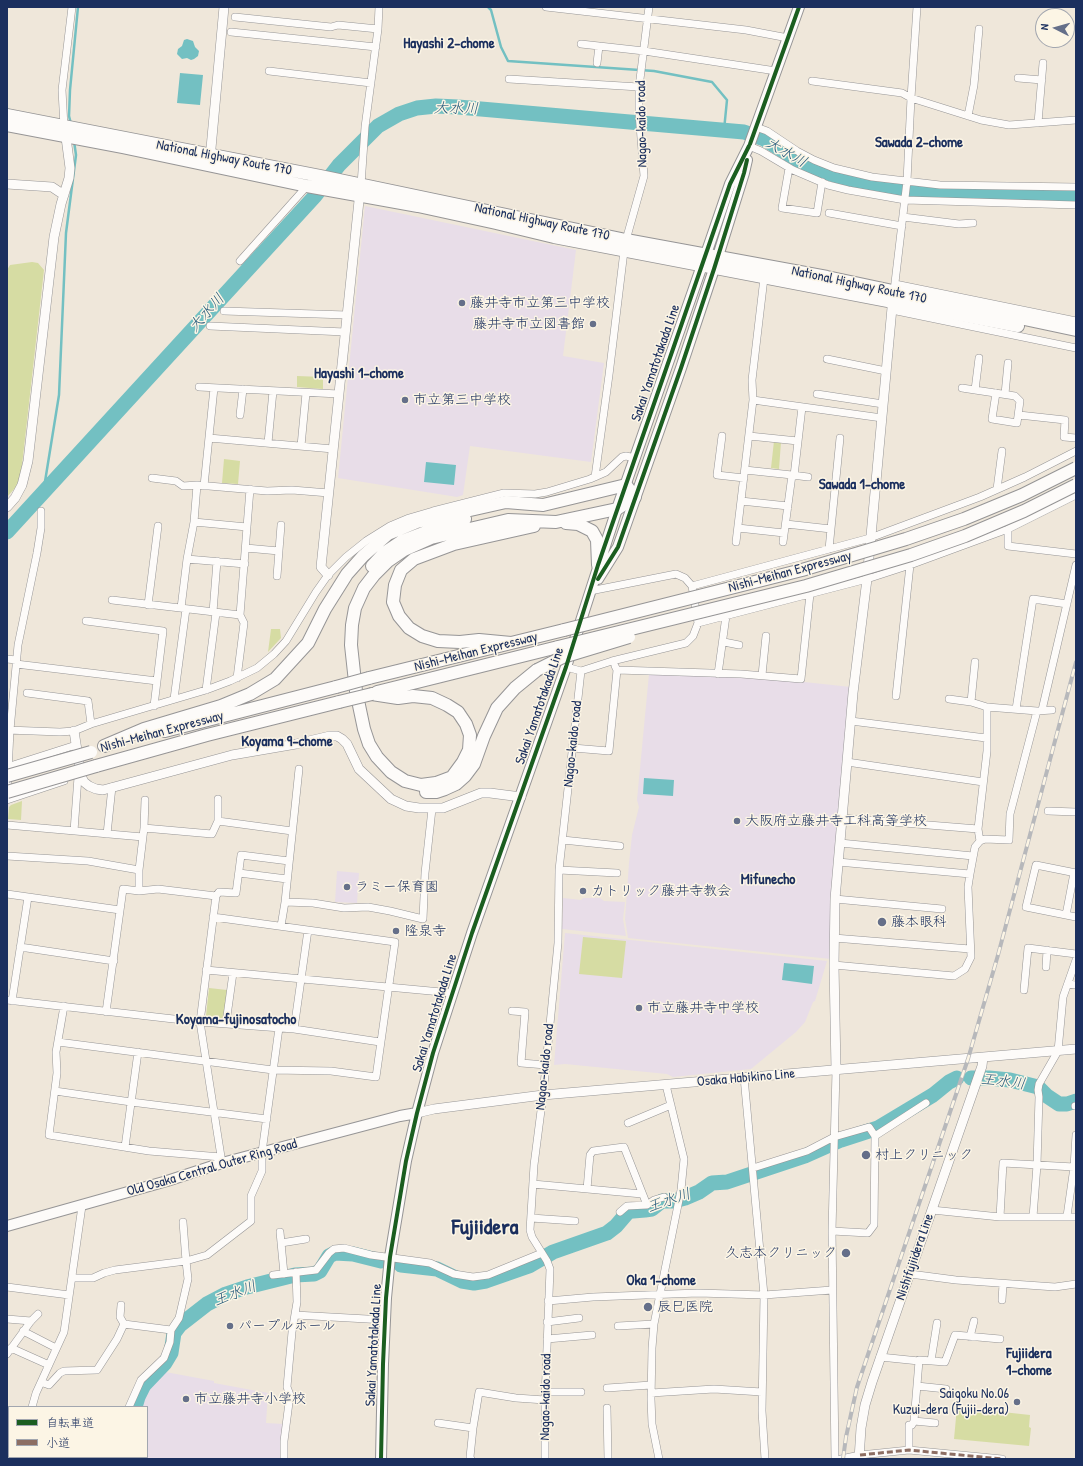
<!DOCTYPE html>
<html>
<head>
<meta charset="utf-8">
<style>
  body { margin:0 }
  #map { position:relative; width:1083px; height:1466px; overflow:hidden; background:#efe7da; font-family:"Patrick Hand","Klee One",sans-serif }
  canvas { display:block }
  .frame { position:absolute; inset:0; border:8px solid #1b2f5e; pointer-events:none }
  .legend { position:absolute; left:8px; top:1406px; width:140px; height:52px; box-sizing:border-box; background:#fcf5e5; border:1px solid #a2a6af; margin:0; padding:5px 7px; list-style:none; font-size:12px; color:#1b2f5e }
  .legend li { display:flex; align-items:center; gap:8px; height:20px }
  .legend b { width:20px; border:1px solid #a2a6af }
  .north { position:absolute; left:1035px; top:8px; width:40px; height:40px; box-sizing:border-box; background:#fcf5e5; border:1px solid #a2a6af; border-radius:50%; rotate:276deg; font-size:11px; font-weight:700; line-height:16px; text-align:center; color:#1b2f5e }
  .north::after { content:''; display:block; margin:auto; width:14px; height:18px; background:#656f89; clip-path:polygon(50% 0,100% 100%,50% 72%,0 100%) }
</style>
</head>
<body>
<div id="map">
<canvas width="1083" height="1466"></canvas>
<div class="frame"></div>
<ul class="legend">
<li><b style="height:5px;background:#1b5e20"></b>自転車道</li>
<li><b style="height:5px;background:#8d6e63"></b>小道</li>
</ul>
<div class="north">N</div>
</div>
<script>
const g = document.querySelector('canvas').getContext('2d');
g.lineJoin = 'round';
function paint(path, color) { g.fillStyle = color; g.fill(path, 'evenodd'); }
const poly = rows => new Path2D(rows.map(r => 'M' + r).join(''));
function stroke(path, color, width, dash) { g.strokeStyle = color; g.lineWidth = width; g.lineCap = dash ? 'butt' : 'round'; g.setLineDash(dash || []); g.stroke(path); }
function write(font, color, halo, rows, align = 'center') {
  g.font = font + ' "Patrick Hand","Klee One",sans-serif'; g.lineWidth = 3; g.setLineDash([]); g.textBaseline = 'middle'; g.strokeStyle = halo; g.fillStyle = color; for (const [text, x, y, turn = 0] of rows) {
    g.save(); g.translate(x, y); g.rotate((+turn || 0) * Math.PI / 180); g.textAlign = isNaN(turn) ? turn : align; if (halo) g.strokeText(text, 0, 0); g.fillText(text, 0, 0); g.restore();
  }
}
paint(poly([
  [365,206,576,250,563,356,604,363,591,462,470,446,463,495,457,497,338,478],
  [649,674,748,676,851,687,831,959,628,938,625,919,629,863,632,835,639,807,637,800],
  [337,871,359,873,357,903,335,902],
  [563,898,581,900,583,898,600,898,604,901,625,902,623,919,626,936,562,929],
  [565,933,827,961,815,1001,813,1002,805,1022,796,1032,751,1069,673,1077,667,1074,565,1064,554,1065],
  [160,1371,214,1381,214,1383,268,1393,266,1423,283,1424,281,1459,135,1459,135,1457,147,1457,147,1407,138,1407,140,1399,148,1385]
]), '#e8dde8');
paint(poly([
  [32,262,38,263,44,270,21,474,16,487,7,497,7,270,10,265],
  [297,376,323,377,323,389,297,387],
  [774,441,781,442,779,469,771,468],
  [224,459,240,461,238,484,222,483],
  [271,629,280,629,281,638,268,652],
  [22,801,21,820,8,819,9,807,11,805],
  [583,937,626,941,622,978,579,974],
  [209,988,227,990,224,1017,221,1019,208,1019,206,1016],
  [957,1407,1030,1415,1029,1427,1031,1428,1029,1446,954,1439]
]), '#d6dca3');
paint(poly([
  [187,39,193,41,195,47,199,51,198,56,194,59,191,60,187,58,182,59,177,54,178,49,182,46,184,40],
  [180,73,203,75,200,105,177,103],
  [426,462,456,465,454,485,424,482],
  [644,778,674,780,673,796,643,794],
  [784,963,814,966,812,984,782,980]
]), '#73c0c2');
stroke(poly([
  [488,7,491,10,501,47,508,61,654,71,712,82,727,100,724,130],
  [71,124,69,116,70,90,78,7],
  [43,494,59,395,66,233,76,155,74,141]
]), '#73c0c2', 2.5);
stroke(poly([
  [7,532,315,196,339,165,378,126,399,114,417,108,436,106,458,107,744,132,764,139,799,161,816,169,853,181,873,185,899,190,930,193,1076,196],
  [971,1078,989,1078,1010,1080,1038,1087,1047,1096,1059,1104,1067,1104,1076,1101],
  [401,1265,437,1269,462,1281,474,1283,486,1281,529,1266,553,1252,607,1233,616,1226,628,1212,633,1211,645,1210,652,1209,662,1201,674,1201,685,1198,699,1192,712,1183,727,1182,805,1156,841,1140,878,1128,933,1095,949,1082,957,1078],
  [135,1407,138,1397,144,1385,165,1363,171,1353,174,1333,180,1325,207,1304,226,1294,247,1287,295,1275,314,1274,320,1271,329,1256,335,1253,353,1254,381,1261],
  [133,1457,133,1459]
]), '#73c0c2', 15);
const street = poly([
  [546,7,746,30,788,38],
  [235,17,331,27,338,25,378,29],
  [231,32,376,47],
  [581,44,644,51,776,71],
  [597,63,599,46],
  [269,71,371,83],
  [1018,78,1042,80],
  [509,79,639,87],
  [812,81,902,93,911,98,981,120,1009,125,1076,120],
  [968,116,974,85,979,29],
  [1038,123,1043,63],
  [64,127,62,90,72,7],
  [756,127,767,131,797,151,814,160,834,168,872,177,940,185,1076,187],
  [749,146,761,151,793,170,828,185,848,190,905,200,1076,205],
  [789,168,782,208,817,213,822,182],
  [361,185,365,127,378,29,379,7],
  [829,213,902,226],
  [903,217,959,224,973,223],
  [626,240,644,176,639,113,639,87,649,7],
  [240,261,307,186],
  [895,284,1076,321],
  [894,291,907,181,911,98,917,7],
  [892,310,1076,348],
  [224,311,347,315],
  [210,326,345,332],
  [827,359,886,371],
  [199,387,339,394],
  [962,388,975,390,1015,396,1020,401,1017,423,992,419,996,393],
  [975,390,979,358],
  [817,394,883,404],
  [1005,394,1008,363],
  [753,400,752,380,764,278],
  [240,415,243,389],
  [1019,415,1065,420,1064,437,1076,438],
  [722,436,717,475,744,478],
  [749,436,798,441],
  [209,438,333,449],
  [268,443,273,391],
  [301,446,306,393],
  [745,470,792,475,783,542],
  [792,475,808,477],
  [794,476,802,407],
  [595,477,609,375,624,251],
  [152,478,176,481,183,486,197,485,267,491,292,490,329,493],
  [204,486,214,388],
  [997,489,1002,451],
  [741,501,788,506],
  [194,522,247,527],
  [786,524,831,529],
  [738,528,784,533],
  [1008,529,1008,546,1076,554],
  [736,542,753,400,882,418],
  [246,548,279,551],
  [829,549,840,438],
  [187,559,245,564],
  [277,576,281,525],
  [692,586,870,538,980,497,1025,477,1076,451],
  [112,600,240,615],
  [148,605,158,526],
  [181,608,187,559,194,522,197,485],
  [213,612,217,561],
  [86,621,163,631,154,706],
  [698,623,867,579,910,565,1008,529,1076,495],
  [724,642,739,645],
  [7,659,16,660],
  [16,664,157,681],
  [566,667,581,671,612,661,686,643,693,636,698,623,692,586,685,578,676,574,590,591],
  [617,670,741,674,801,679,810,594],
  [718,674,726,616],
  [762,675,766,636],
  [237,678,244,623,240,615,250,489],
  [206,690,216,613],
  [27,693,88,701,91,724],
  [896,696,910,565],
  [174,699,186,609],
  [949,699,971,702,987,707],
  [971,702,975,662],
  [1016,709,1033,599,1067,604],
  [1042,710,1076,565],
  [851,721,986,738],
  [7,730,60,732,74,731,91,724,206,690,230,681,257,668,274,654,286,641,316,592,328,575,346,557,366,541,390,526,409,518,433,511,504,493,535,494,547,492,590,479,606,472,622,457,626,456,635,458],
  [573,748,609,751,617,670,615,666],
  [847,762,983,782],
  [7,767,76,745],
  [7,795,10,730,18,645,37,553,41,528,41,511],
  [7,800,64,781],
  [1048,811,1076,812],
  [842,818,978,829],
  [218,821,292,831],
  [7,825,143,837],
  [144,828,212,834,218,821,218,799],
  [74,831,78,777],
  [107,834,112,787],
  [563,840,620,846],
  [980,841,978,829,987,751,987,707,1037,711,1052,710],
  [840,843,973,856],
  [7,856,88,861,139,870],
  [838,862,970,874,975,847,980,841,985,839,1009,840,1010,814,1037,711],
  [559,870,617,873],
  [239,873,287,879],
  [1076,873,1036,865,1026,907,1076,917],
  [139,891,139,870,144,828,145,800],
  [7,894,120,910],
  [835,899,942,909],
  [285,902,313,903,344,908,368,907,390,911,423,919,425,873,432,809],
  [1066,915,1074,873],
  [281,926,285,902,299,769],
  [834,938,970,949],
  [20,947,114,961],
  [834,965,954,976,965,969,971,957,968,887,970,874],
  [1046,967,1047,950],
  [206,970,452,993],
  [1068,984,1076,985],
  [1024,990,1028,948,1076,954],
  [7,1000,200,1022,294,1029,380,1042],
  [12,1001,28,897],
  [64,1006,56,1052,57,1073,49,1135,149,1151,221,1157],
  [512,1011,525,1012,521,1063,546,1065],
  [106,1012,123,889,139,891,158,889,216,896],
  [226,1023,233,973],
  [294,1029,308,930],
  [58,1042,273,1070,331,1071,376,1077,395,942,213,917],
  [744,1077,764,1295,762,1411,765,1459],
  [55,1091,131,1102,267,1119],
  [1075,1106,1076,1106],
  [628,1123,671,1105],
  [125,1147,138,1052],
  [222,1163,200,1022,216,896,219,892,236,893,241,855,289,861],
  [753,1168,807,1151,834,1137,869,1127,875,1136],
  [533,1184,642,1194],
  [587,1189,590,1155,593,1151,624,1147,647,1205],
  [932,1210,1000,1217,1076,1217],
  [620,1212,627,1206,647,1205,654,1200,664,1197],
  [1067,1216,1074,1167,1076,1135],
  [1000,1217,1003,1163,1074,1167],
  [1033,1217,1037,1165,1039,1097,1038,1090,1039,1084,1058,1051,1063,997,1076,960],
  [531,1218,575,1221],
  [832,1231,868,1233,874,1225,875,1136,926,1103],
  [280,1232,284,1274],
  [281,1243,306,1239],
  [910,1274,956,1280,1055,1287,1076,1284],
  [273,1275,316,1270,329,1253,334,1249,344,1248,371,1255,430,1263,454,1274,473,1277,488,1275,542,1253],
  [72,1278,93,1278,104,1273,115,1270,186,1261,183,1222],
  [7,1287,69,1295],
  [1002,1300,1003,1284],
  [548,1301,593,1297,698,1293,764,1295,832,1290],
  [121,1305,120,1317,124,1324],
  [295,1315,385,1320],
  [7,1319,31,1321],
  [547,1322,579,1318],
  [618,1326,654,1324],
  [23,1331,56,1348],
  [970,1337,974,1321],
  [547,1339,592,1335],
  [11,1348,49,1365],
  [7,1354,31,1321,38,1314],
  [880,1357,919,1361,914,1421,912,1425,909,1425,909,1450],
  [919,1361,919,1360,945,1362,955,1335,1000,1339],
  [931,1361,937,1323],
  [41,1382,49,1385,60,1373,64,1371,97,1370,117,1339,124,1324,171,1330],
  [917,1386,946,1389],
  [607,1388,651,1385],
  [545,1392,581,1392],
  [651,1393,714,1389,762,1392],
  [32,1407,36,1393,64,1332,82,1206],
  [129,1407,141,1380,164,1358,170,1342,171,1330,179,1318,188,1279,186,1261,207,1255,251,1221,251,1196,262,1171,262,1152,279,1028],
  [607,1408,608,1459],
  [914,1421,935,1423],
  [438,1423,473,1428],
  [7,1428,9,1428],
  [26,1459,26,1457],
  [84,1459,84,1457],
  [284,1459,284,1441,290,1395,287,1387,292,1332,297,1302,296,1272],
  [471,1459,470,1457,473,1428,479,1392,516,1398,545,1400],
  [545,1459,545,1400,550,1269,547,1261,532,1237,530,1230,534,1165,543,1095,558,943,559,870,581,671],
  [659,1459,652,1424,651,1399,652,1348,654,1324,681,1190,684,1159,666,1085],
  [835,1459,832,1231,836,1070],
  [841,1459,860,1455,909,1450,1002,1459]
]);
const secondary = poly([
  [210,159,224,7],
  [7,184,52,187,64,195],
  [7,507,15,498,22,485,28,461,54,237,61,204,69,178,70,168,65,130],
  [328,575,321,567,360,191],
  [74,731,81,776,84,782,89,786,96,789,103,790,232,755,296,744,330,736,337,736,342,739,347,744,359,769,391,799,406,806,419,808,443,808,481,793,490,793,521,797],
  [836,1070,834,965,835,899,853,693,867,579,893,297],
  [417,1113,434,1109,543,1095,1076,1049],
  [859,1459,861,1428,865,1405,872,1382,982,1066,983,1057]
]);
const primary = poly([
  [598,579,618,547,681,368,714,269,744,173,747,160],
  [7,1226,167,1181,222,1163,400,1116,417,1113],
  [381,1459,383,1364,386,1298,390,1257,406,1161,417,1113,433,1053,472,933,566,667,617,509,706,254,730,184,749,146,799,7]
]);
const highway = poly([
  [7,115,320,176,626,240,827,277,1076,330],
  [7,125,123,147,307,186,418,206,496,223,554,237,1018,326],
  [566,523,578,524,592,531,597,540,598,565],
  [372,566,384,553,402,541,444,525,465,519],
  [511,643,479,640,460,642,438,641,422,636,409,628,399,616,393,602,395,585,401,570,414,559,454,544,534,526],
  [369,678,564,630],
  [377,692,558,647],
  [165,731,336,687],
  [104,746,144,729,221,706,250,694,275,679,308,643,325,609,347,574,363,556,388,534,417,522,506,502,543,505,626,485,635,497,617,509,556,522,508,520,431,538,404,550,388,561,374,575,364,588,355,608,352,625,351,645,356,691,364,729,369,744,377,757,391,772,405,781,421,785,436,783,452,777,463,762,469,750,470,735,466,724,458,712,447,705,432,698,413,696,398,698,372,694],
  [96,766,207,735,339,702],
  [426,792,436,792,445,789,456,784,465,776,474,764,484,736,497,708,515,688,537,670]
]);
stroke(street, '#969596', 8);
stroke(secondary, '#969596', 10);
stroke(primary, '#969596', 12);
stroke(highway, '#969596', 14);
stroke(street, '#fdfbf9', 7);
stroke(secondary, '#fdfbf9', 9);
stroke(primary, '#fdfbf9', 10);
stroke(highway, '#fdfbf9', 12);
const rail = poly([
  [843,1459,846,1437,857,1387,968,1059,998,955,1076,662]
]);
stroke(rail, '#b7b8bb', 4);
stroke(rail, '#fcf5e5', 2.5, [8]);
const highwayBridge = poly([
  [564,630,802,570,906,539,964,519,1022,495,1076,468],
  [558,647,806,586,911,555,965,536,1024,511,1076,485],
  [537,670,563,657,629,637],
  [336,687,369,678],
  [339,702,372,694],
  [7,776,91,752],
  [7,792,96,766]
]);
stroke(highwayBridge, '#969596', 14, []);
stroke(highwayBridge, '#fdfbf9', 12);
stroke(poly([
  [860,1455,909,1450,1002,1459]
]), '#8d6e63', 3, [6, 3]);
stroke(poly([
  [750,144,799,7],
  [598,579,618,547,681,368,714,269,744,173,747,160],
  [381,1459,383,1364,386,1298,390,1257,406,1161,417,1113,433,1053,472,933,566,667,598,565,682,323,730,184,749,146]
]), '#1b5e20', 4);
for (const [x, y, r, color] of [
  [462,303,4,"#656f89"],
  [593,324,4,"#656f89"],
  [405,400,4,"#656f89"],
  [737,821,4,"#656f89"],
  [347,887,4,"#656f89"],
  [583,891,4,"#656f89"],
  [882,922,5,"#656f89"],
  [396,931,4,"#656f89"],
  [639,1008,4,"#656f89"],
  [866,1155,5,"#656f89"],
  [846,1253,5,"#656f89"],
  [648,1307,5,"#656f89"],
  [230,1326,4,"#656f89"],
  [186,1399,4,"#656f89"],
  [1017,1402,4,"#656f89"]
]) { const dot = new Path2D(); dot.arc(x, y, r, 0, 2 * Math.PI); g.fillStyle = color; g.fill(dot); stroke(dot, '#fcf5e5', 1.5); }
write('14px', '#1b2f5e', '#fcf5e5', [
  ["Nagao-kaido road",642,124,-91],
  ["National Highway Route 170",224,158,11],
  ["National Highway Route 170",542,222,12],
  ["National Highway Route 170",859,285,12],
  ["Sakai Yamatotakada Line",656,363,-71],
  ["Nishi-Meihan Expressway",790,572,-15],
  ["Nishi-Meihan Expressway",476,652,-14],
  ["Sakai Yamatotakada Line",540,706,-71],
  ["Nishi-Meihan Expressway",162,732,-15],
  ["Nagao-kaido road",573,744,-84],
  ["Sakai Yamatotakada Line",435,1013,-73],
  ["Nagao-kaido road",545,1067,-84],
  ["Osaka Habikino Line",746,1078,-5],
  ["Old Osaka Central Outer Ring Road",212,1168,-16],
  ["Nishifujiidera Line",915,1257,-71],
  ["Sakai Yamatotakada Line",374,1345,-87],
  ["Nagao-kaido road",546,1397,-89]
]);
write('14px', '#1b2f5e', '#fcf5e5', [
  ["藤井寺市立第三中学校",470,303],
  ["藤井寺市立図書館",585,324,"right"],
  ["市立第三中学校",413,400],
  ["大阪府立藤井寺工科高等学校",745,821],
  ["ラミー保育園",355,887],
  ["カトリック藤井寺教会",591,891],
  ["藤本眼科",891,922],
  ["隆泉寺",404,931],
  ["市立藤井寺中学校",647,1008],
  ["村上クリニック",875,1155],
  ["久志本クリニック",837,1253,"right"],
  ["辰巳医院",657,1307],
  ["パープルホール",238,1326],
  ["Saigoku No.06",1009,1394,"right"],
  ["Kuzui-dera (Fujii-dera)",1009,1410,"right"],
  ["市立藤井寺小学校",194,1399]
], 'left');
write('bold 15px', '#1b2f5e', '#fcf5e5', [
  ["Hayashi 2-chome",449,44],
  ["Sawada 2-chome",919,143],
  ["Hayashi 1-chome",359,374],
  ["Sawada 1-chome",862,485],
  ["Koyama 9-chome",287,742],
  ["Mifunecho",768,880],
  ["Koyama-fujinosatocho",236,1020],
  ["Oka 1-chome",661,1281],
  ["Fujiidera",1029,1354],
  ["1-chome",1029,1371]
]);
write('italic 15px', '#275c7d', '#fcf5e5', [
  ["大水川",456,109,1],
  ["大水川",786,153,29],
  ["大水川",207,313,-48],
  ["王水川",1003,1082,7],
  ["王水川",669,1201,-19],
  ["王水川",235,1294,-21]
]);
write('bold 22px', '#1b2f5e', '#fcf5e5', [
  ["Fujiidera",485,1228]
]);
</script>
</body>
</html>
